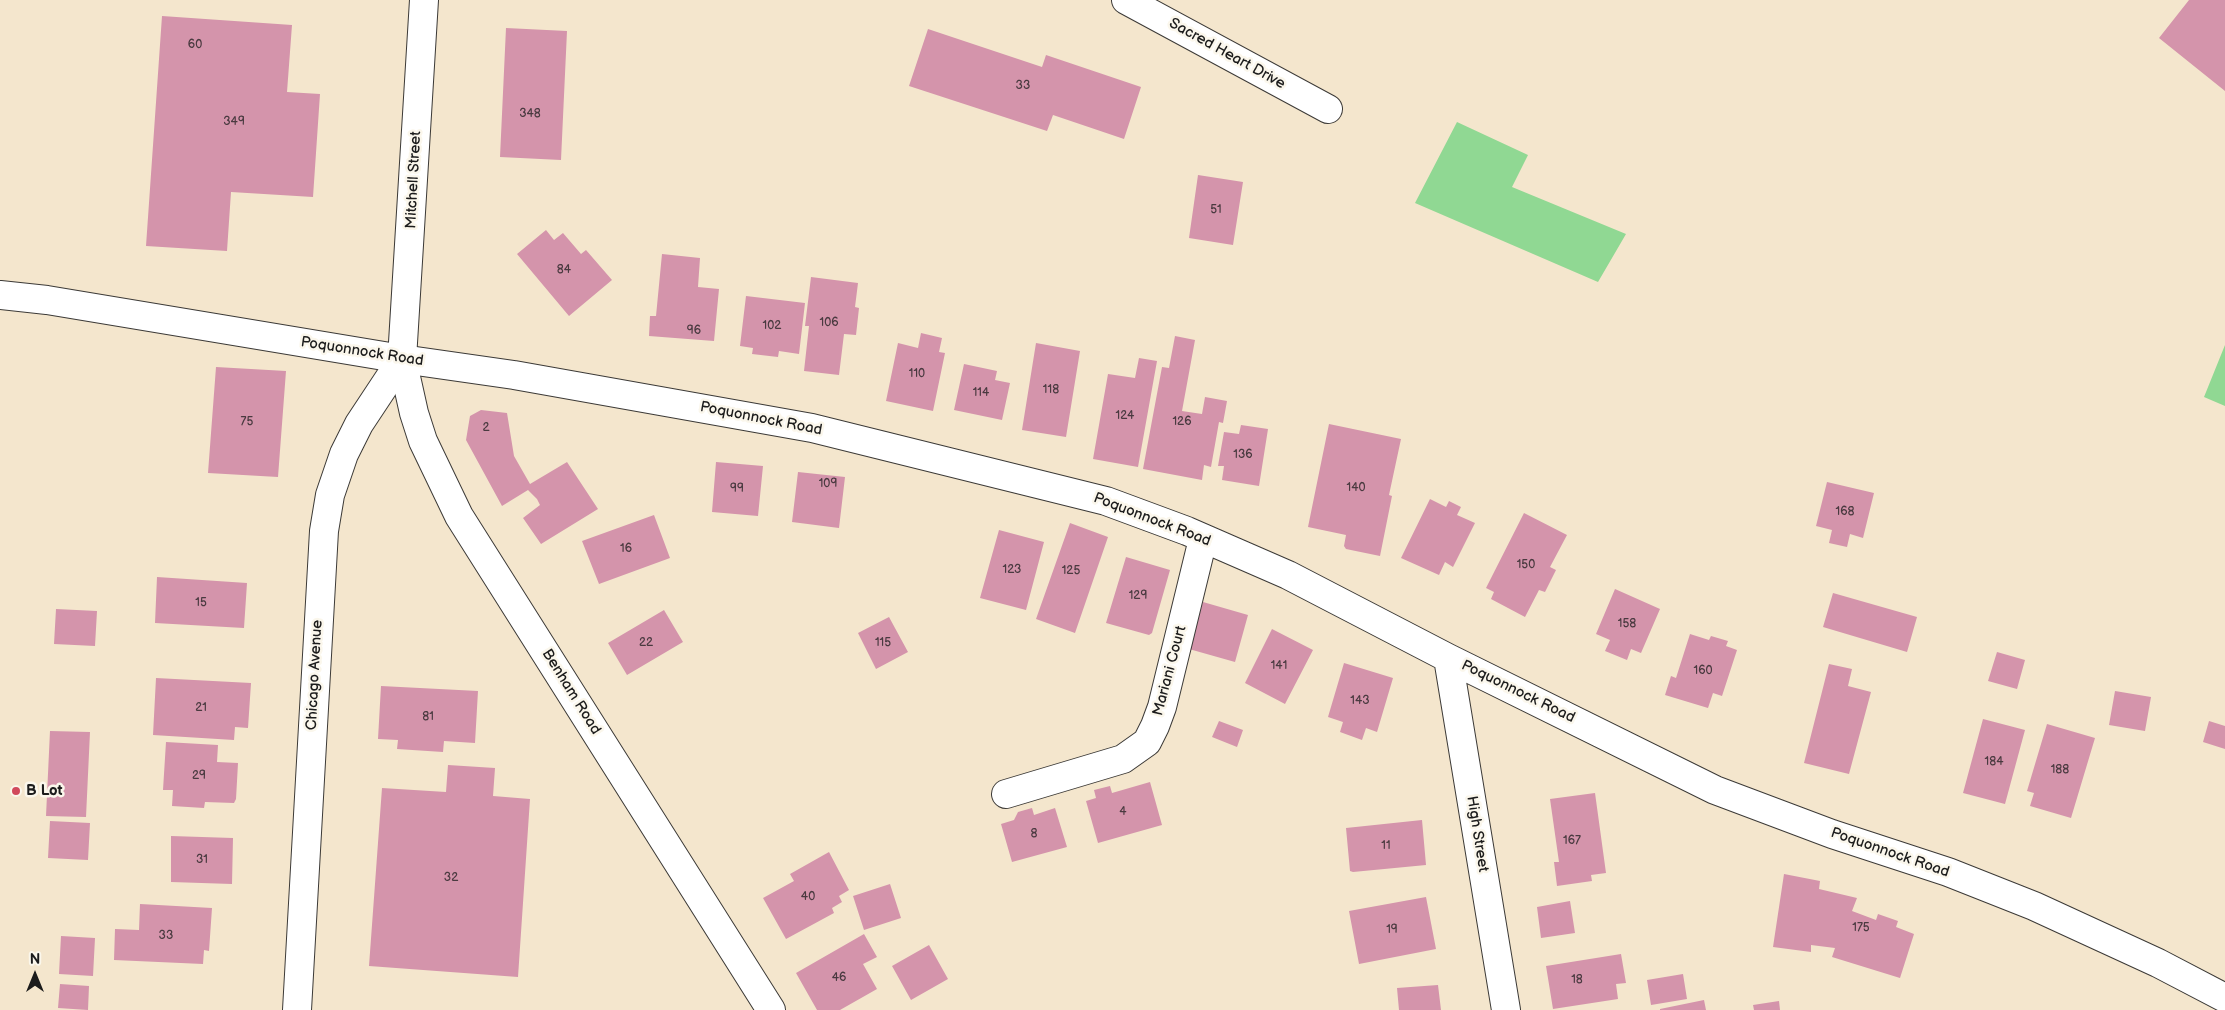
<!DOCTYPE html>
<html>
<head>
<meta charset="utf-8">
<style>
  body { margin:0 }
  #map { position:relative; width:2225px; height:1010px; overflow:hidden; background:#f4e6cd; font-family:"Balsamiq Sans",sans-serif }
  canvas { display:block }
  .north { position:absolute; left:10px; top:950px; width:50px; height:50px; -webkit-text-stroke:4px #fbf7ec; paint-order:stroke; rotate:0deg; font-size:14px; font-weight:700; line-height:20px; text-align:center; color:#1c1c1c }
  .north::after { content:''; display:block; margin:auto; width:18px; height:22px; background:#1c1c1c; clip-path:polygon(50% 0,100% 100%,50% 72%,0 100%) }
</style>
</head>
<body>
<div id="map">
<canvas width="2225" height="1010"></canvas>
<div class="north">N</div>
</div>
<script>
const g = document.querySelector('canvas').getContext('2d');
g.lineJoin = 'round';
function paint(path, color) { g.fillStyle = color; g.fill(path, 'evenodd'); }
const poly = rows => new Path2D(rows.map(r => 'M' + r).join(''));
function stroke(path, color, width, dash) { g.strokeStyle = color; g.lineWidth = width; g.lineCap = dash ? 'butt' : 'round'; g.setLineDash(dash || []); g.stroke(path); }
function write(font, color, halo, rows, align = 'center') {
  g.font = font + ' "Balsamiq Sans",sans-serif'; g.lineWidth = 5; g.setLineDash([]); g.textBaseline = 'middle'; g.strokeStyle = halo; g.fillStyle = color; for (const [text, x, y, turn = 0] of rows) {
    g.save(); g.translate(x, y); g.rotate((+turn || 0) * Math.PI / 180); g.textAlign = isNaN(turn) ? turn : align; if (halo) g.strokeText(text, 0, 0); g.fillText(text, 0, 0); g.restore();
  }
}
paint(poly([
  [1457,122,1528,155,1512,187,1626,234,1598,282,1415,203],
  [2225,345,2225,406,2204,397]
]), '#90d893');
paint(poly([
  [2189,0,2225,0,2225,91,2159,38],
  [162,16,292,25,287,92,320,94,313,197,231,192,227,251,146,246],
  [506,28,567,31,561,160,500,157],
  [928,29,1042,67,1046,55,1141,87,1124,139,1053,115,1047,131,909,86],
  [1198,175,1243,182,1233,245,1189,238],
  [546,230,554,240,563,233,581,254,586,250,612,280,569,316,517,254],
  [662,254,700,258,698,287,719,289,714,341,649,336,650,316,656,316],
  [811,277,858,283,855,307,859,308,856,335,844,334,839,375,804,371,809,326,805,326],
  [746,296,805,303,799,354,779,351,778,357,752,354,753,348,740,346],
  [921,333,942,338,939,352,945,353,933,411,886,401,898,343,918,348],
  [1175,336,1195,340,1182,411,1202,414,1205,397,1227,401,1223,423,1219,422,1211,467,1204,465,1202,480,1143,469,1162,367,1169,368],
  [1036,343,1080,351,1066,437,1022,430],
  [1139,358,1157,361,1138,467,1093,459,1108,374,1135,378],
  [964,364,997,371,995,380,1010,383,1002,420,954,410],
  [216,367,286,371,278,477,208,473],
  [481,410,507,413,514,456,530,484,567,462,598,509,541,544,523,518,540,505,537,499,528,490,502,506,466,440,470,416],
  [1329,424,1401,439,1389,495,1392,496,1380,556,1346,549,1344,546,1346,535,1308,527],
  [1241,425,1268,429,1259,486,1222,480,1224,466,1218,466,1224,432,1239,434],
  [716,462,763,466,758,516,712,512],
  [798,472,845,477,839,528,792,522],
  [1827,482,1874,493,1863,538,1850,534,1847,547,1829,543,1832,530,1816,526],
  [1430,499,1446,507,1449,501,1461,507,1457,515,1475,523,1453,567,1445,562,1439,575,1401,558],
  [1524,513,1567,535,1550,567,1556,570,1545,592,1539,590,1525,617,1491,599,1494,592,1486,588],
  [654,515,670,558,599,584,582,541],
  [1070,523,1108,537,1075,633,1036,619],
  [999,530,1044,542,1026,610,980,598],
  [1126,557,1170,570,1152,633,1149,635,1106,623],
  [157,577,247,583,244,628,155,623],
  [1615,589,1660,609,1641,653,1631,649,1627,660,1605,651,1610,640,1596,634],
  [1833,593,1917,617,1907,652,1823,627],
  [1203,602,1248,615,1235,662,1189,649],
  [56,609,97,611,95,646,54,644],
  [664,610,683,642,627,675,608,643],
  [889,617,908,652,876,669,858,633],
  [1272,629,1313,650,1285,704,1245,683],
  [1690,634,1709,640,1711,636,1728,641,1726,646,1737,650,1722,696,1713,693,1708,708,1665,695,1671,676,1676,678],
  [1997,652,2025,660,2017,689,1988,681],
  [1344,663,1393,678,1377,732,1366,728,1362,740,1340,732,1343,722,1328,717],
  [1829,664,1852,669,1848,686,1871,692,1849,774,1804,763],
  [156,678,251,683,248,728,235,727,234,740,153,735],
  [381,686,478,691,475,743,444,741,443,752,397,749,398,740,378,739],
  [2115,691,2151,697,2145,731,2109,725],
  [1983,719,2025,730,2005,804,1963,793],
  [1219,721,1243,730,1237,747,1212,737],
  [2209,721,2225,726,2225,749,2203,742],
  [2047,724,2095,738,2071,818,2030,806,2034,793,2027,791],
  [50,731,90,732,86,817,46,816],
  [166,742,218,745,217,762,238,763,236,799,234,803,205,802,204,808,172,806,173,790,163,790],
  [448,765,495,768,493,796,530,799,518,977,369,966,382,788,446,792],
  [1150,782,1162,825,1098,843,1086,801,1096,798,1094,790,1110,786,1112,793],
  [1595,793,1606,873,1591,875,1592,881,1557,886,1554,862,1559,862,1550,799],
  [1032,808,1034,815,1055,808,1067,847,1012,862,1001,824,1014,820,1018,812],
  [1422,820,1426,865,1353,872,1350,871,1346,828],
  [50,821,90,823,88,860,48,858],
  [171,836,233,838,232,884,171,882],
  [829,852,849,890,839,896,842,902,832,908,834,913,786,939,763,898,794,881,790,874],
  [1784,874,1820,881,1819,889,1857,898,1852,911,1876,920,1878,914,1898,921,1896,927,1914,934,1900,978,1832,957,1835,948,1811,945,1811,952,1773,947],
  [890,884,901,918,864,930,853,896],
  [1426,897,1436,949,1359,964,1349,911],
  [1570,901,1575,933,1541,938,1537,907],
  [140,904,212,908,209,951,204,950,203,964,114,960,115,929,139,930],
  [864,934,877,957,863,964,877,989,840,1010,817,1010,796,973],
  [61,936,95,938,93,976,59,974],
  [929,945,948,979,911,1000,892,966],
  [1621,954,1626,983,1616,984,1618,999,1553,1009,1546,966],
  [1683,974,1687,999,1651,1005,1647,980],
  [60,984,89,986,88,1010,58,1008],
  [1438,985,1441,1010,1399,1010,1397,988],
  [1704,1000,1706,1010,1660,1010,1660,1009],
  [1779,1001,1780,1010,1754,1010,1753,1005]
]), '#d494ab');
const minor = poly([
  [1126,0,1328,109],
  [1448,658,1506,1010],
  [1006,794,1123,759,1147,742,1155,726,1162,707,1203,539],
  [297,1010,324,531,330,495,344,454,359,424,402,359,514,375,812,428,1106,501,1187,531,1288,575,1448,658,1715,790,1832,834,1948,872,2034,906,2158,963,2225,998]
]);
const major = poly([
  [424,0,402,359,414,413,423,441,459,516,771,1010],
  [0,295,47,300,402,359]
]);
stroke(minor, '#3c3a37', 30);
stroke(major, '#3c3a37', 30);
stroke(minor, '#fff', 28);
stroke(major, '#fff', 28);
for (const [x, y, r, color] of [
  [16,791,5,"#d1495b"]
]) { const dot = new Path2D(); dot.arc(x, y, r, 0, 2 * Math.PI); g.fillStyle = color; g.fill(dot); stroke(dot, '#fbf7ec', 2); }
write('12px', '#4a3a40', null, [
  ["60",195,45],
  ["33",1023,86],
  ["348",530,114],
  ["349",234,122],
  ["51",1216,210],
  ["84",564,270],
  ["106",829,323],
  ["102",772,326],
  ["96",694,331],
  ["110",917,374],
  ["118",1051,390],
  ["114",981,393],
  ["124",1125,416],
  ["75",247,422],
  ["126",1182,422],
  ["2",486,428],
  ["136",1243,455],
  ["109",828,484],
  ["140",1356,488],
  ["99",737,489],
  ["168",1845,512],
  ["16",626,549],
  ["150",1526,565],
  ["123",1012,570],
  ["125",1071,571],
  ["129",1138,596],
  ["15",201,603],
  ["158",1627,624],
  ["22",646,643],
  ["115",883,643],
  ["141",1279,666],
  ["160",1703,671],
  ["143",1360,701],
  ["21",201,708],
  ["81",428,717],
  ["184",1994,762],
  ["188",2060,770],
  ["29",199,776],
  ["4",1123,812],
  ["8",1034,834],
  ["167",1572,841],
  ["11",1386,846],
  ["31",202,860],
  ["32",451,878],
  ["40",808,897],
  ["175",1861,928],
  ["19",1392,930],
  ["33",166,936],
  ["46",839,978],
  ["18",1577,980]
]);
write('15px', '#1c1c1c', '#fbf7ec', [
  ["Sacred Heart Drive",1227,54,29],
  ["Mitchell Street",414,180,-87],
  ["Poquonnock Road",362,352,9],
  ["Poquonnock Road",761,419,11],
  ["Poquonnock Road",1152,520,21],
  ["Mariani Court",1170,671,-75],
  ["Chicago Avenue",315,675,-87],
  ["Benham Road",571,692,58],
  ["Poquonnock Road",1518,692,26],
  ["High Street",1477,834,81],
  ["Poquonnock Road",1890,853,19]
]);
write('bold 15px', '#1c1c1c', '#fbf7ec', [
  ["B Lot",26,791]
], 'left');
</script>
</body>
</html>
